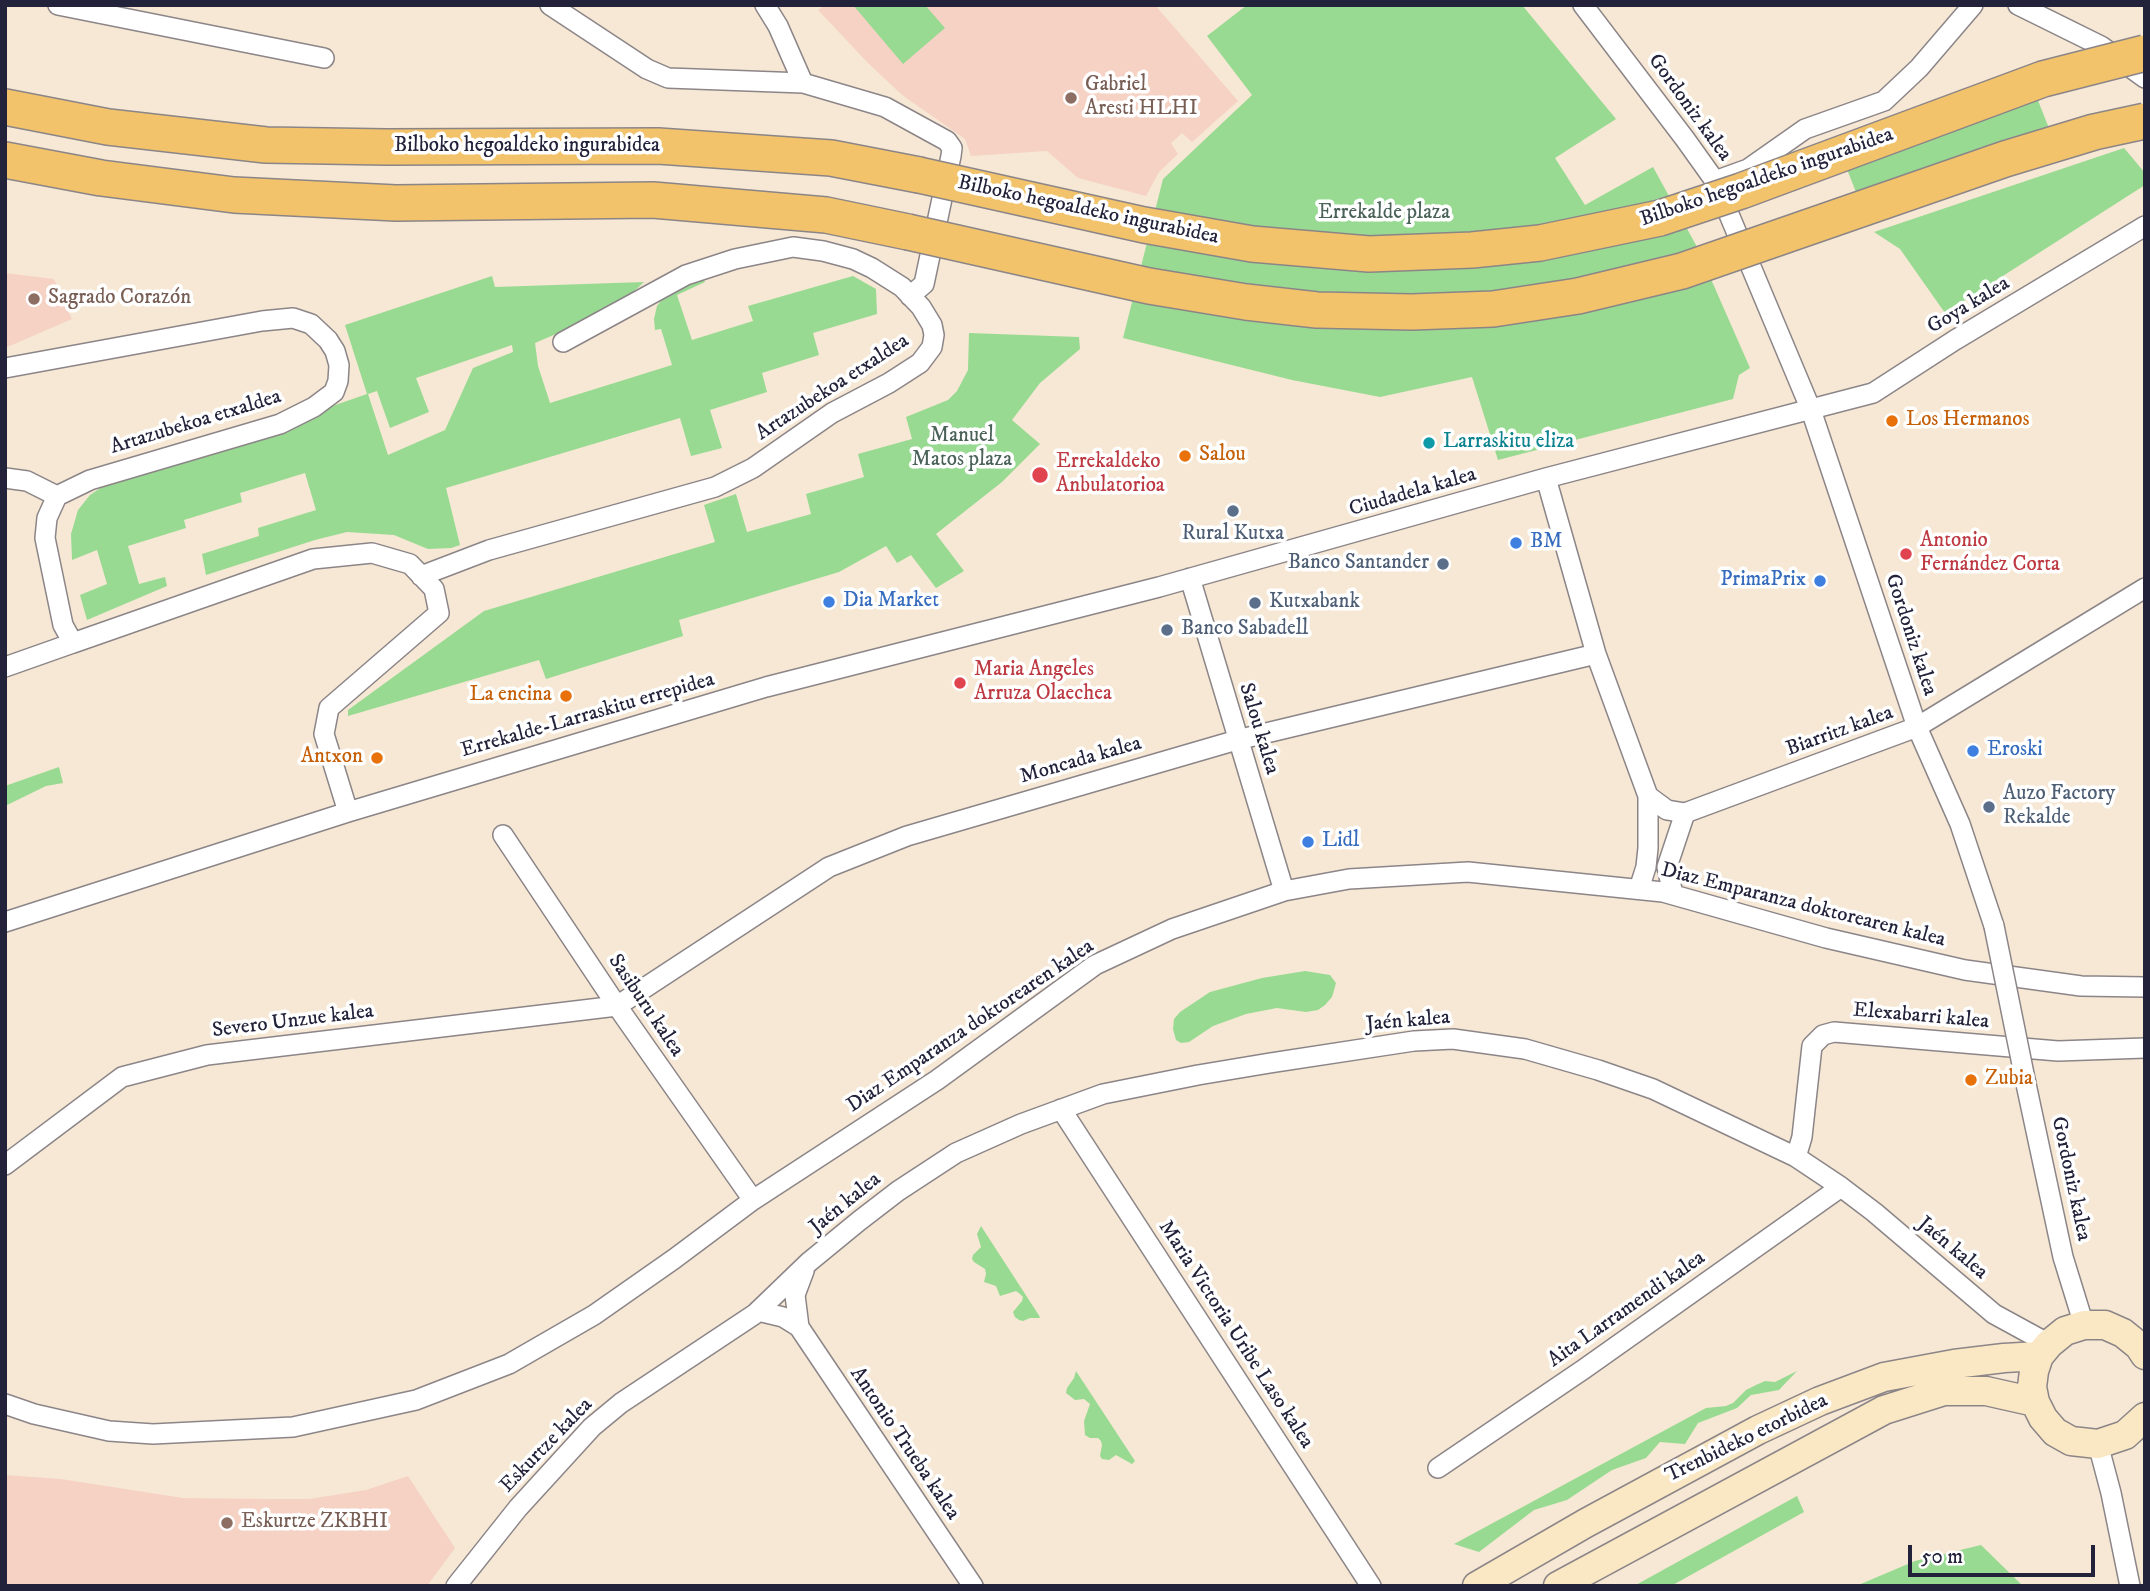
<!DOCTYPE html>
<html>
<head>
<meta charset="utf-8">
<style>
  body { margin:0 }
  #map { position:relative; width:2150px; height:1591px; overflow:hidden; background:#f6e8d4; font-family:"IM FELL DW Pica",serif }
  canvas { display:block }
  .frame { position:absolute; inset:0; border:7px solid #22223b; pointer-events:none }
  .scale { position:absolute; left:1908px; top:1545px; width:187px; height:32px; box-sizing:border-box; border:4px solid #22223b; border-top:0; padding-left:9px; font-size:21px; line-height:24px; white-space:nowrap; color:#22223b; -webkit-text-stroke:5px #fff; paint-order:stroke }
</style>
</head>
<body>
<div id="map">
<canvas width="2150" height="1591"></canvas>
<div class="frame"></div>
<div class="scale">50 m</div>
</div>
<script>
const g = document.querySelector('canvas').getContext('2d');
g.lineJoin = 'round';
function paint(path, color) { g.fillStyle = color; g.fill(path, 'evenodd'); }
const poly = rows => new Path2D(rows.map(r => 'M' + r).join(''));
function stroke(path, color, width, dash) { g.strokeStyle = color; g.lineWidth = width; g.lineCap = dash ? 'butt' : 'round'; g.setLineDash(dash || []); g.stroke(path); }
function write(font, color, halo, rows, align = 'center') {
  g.font = font + ' "IM FELL DW Pica",serif'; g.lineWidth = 7; g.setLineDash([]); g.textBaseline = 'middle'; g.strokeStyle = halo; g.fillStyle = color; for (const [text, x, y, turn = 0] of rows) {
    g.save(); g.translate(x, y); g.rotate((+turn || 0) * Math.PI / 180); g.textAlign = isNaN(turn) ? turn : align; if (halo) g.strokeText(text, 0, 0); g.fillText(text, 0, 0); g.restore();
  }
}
paint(poly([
  [825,5,1155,5,1238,101,1192,142,1182,133,1171,143,1178,154,1159,172,1146,196,1078,178,1047,151,971,156,965,139,902,95,868,63,818,10],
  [5,273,54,279,72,319,5,348],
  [5,1475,61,1479,183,1498,268,1499,309,1499,366,1490,408,1476,455,1548,427,1586,5,1586]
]), '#f6d2c5');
paint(poly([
  [853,5,925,5,945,28,903,64],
  [1247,5,1522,5,1616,119,1555,158,1585,205,1653,167,1696,245,1750,368,1739,375,1733,399,1498,460,1472,377,1380,397,1292,380,1123,338,1163,179,1252,95,1207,36],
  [2030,80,2052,136,1863,210,1841,154],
  [2124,148,2145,173,2145,185,1945,313,1900,249,1874,232],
  [492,276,495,287,644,282,628,297,586,321,535,343,538,366,550,403,672,365,661,329,655,330,654,319,657,306,666,294,683,284,703,278,705,282,677,295,692,340,753,321,748,306,853,276,876,289,877,314,813,333,819,355,762,373,767,392,710,410,722,448,691,456,680,418,446,488,460,545,451,548,428,549,394,535,347,532,315,540,206,575,202,554,259,536,258,528,316,510,305,473,240,493,242,502,184,520,186,528,128,546,139,584,165,577,167,586,87,620,80,595,107,584,97,550,72,560,71,534,78,510,90,495,105,485,367,394,345,325],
  [512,345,513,352,473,368,445,430,388,455,368,394,377,391,390,428,429,412,416,378],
  [969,333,1079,337,1080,349,1040,383,1012,420,1040,444,1002,482,936,534,964,571,936,588,911,555,897,563,886,546,839,572,679,620,683,636,546,679,539,660,348,716,348,710,484,611,715,542,704,505,736,494,747,532,811,514,806,494,864,477,858,454,912,439,906,417,948,400,957,391,968,370],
  [59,767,63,783,46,786,5,806,5,786],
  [1305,971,1330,975,1336,983,1332,997,1325,1005,1318,1010,1306,1012,1277,1008,1246,1014,1213,1026,1189,1042,1181,1043,1176,1040,1173,1029,1174,1019,1180,1012,1210,992,1262,978],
  [981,1226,1040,1317,1039,1318,1030,1318,1023,1321,1019,1320,1015,1317,1013,1312,1022,1301,1023,1297,1020,1294,1016,1291,1000,1296,996,1286,984,1282,986,1274,985,1269,974,1262,972,1259,973,1255,981,1247,977,1234],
  [1076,1371,1135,1461,1132,1464,1116,1455,1109,1460,1102,1459,1100,1456,1102,1445,1101,1441,1098,1438,1090,1438,1085,1435,1084,1421,1090,1404,1084,1399,1075,1400,1066,1393,1067,1388,1074,1378],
  [1797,1371,1779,1390,1751,1395,1737,1408,1698,1423,1685,1444,1660,1442,1646,1458,1612,1470,1567,1500,1534,1510,1479,1552,1454,1544,1706,1408,1726,1406,1733,1403,1746,1390,1756,1385,1765,1381,1775,1382],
  [1797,1496,1804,1512,1671,1586,1634,1586],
  [1981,1545,2023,1586,1856,1586,1915,1561]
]), '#98da92');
const street = poly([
  [58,5,324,58],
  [550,5,647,69,668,78,803,83,885,107,947,141,952,148,951,156,924,284,910,296],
  [765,5,778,26,803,83],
  [1583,5,1685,139,1715,181,1811,410,1917,727,1960,824,1994,926],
  [2018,5,2101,46,2145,78],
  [1715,181,1748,169,1805,129,1884,101,1919,68,1973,5],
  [5,368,262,321,293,318,311,324,328,340,335,351,339,365,338,381,334,392,314,407,280,424,90,480,57,496,47,518,45,538,63,625,73,643,313,559,372,553,410,564,434,589,439,613,329,708,324,734,348,812],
  [5,478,27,481,57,496],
  [1546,478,1596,654,1648,796,1648,848,1646,867,1639,889],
  [421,576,489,550,715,487,753,468,832,413,889,383,920,363,932,347,934,335,932,325,921,307,902,287,872,268,853,259,823,251,793,247,735,259,686,275,563,342],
  [1190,578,1284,891],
  [5,667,73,643],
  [1648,796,1667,810,1685,813],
  [1685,813,1917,727,2145,588],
  [503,835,617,1006,753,1200],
  [1673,894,1667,867,1685,813],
  [5,922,348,812,766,687,1159,587,1546,478,1873,393,1955,340,2145,226],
  [2026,1084,2063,1257,2084,1325],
  [1061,1109,1371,1586],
  [1796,1157,1802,1137,1812,1046,1823,1035,1834,1032,2058,1051,2145,1048],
  [5,1165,122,1077,207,1055,617,1006,829,867,907,836,1237,740,1596,654],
  [804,1271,795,1295,799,1327,973,1586],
  [758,1311,783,1317,799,1327],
  [5,1404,34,1414,109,1431,153,1434,293,1427,416,1400,509,1364,594,1315,674,1259,753,1200,937,1080,1095,965,1172,929,1284,891,1349,879,1468,872,1663,892,1826,938,1965,970,2081,986,2145,987],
  [2098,1444,2111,1493,2130,1586],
  [1438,1468,1584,1369,1841,1187],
  [456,1586,518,1508,592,1427,621,1403,755,1314,809,1262,859,1221,898,1191,956,1153,1021,1124,1103,1094,1198,1075,1270,1063,1414,1041,1453,1039,1525,1049,1598,1070,1653,1089,1796,1157,1841,1187,1874,1212,1994,1314,2049,1344]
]);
const secondary = poly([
  [2145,1355,2139,1346,2123,1333,2105,1325,2084,1325,2065,1331,2049,1344,2039,1356,2034,1371,2032,1387,2035,1402,2043,1418,2055,1432,2071,1441,2098,1444,2125,1435,2145,1417],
  [1477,1586,1586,1523,1758,1430,1820,1401,1884,1377,1954,1364,2004,1358,2039,1356],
  [1558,1586,1884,1410,1944,1391,1986,1391,2035,1402]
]);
const highway = poly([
  [5,107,108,127,266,145,386,147,658,146,831,158,919,175],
  [5,160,101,178,234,195,396,203,653,200,826,215,908,232]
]);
stroke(street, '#8c8588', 22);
stroke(secondary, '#8c8588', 31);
stroke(highway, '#8c8588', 38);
stroke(street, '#fff', 19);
stroke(secondary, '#fae7c3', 28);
stroke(highway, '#f2c36a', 35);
const streetBridge = poly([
  [1994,926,2026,1084]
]);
const highwayBridge = poly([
  [919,175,1144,225,1252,244,1369,254,1472,250,1540,243,1660,218,1741,191,2043,79,2145,53],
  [908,232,1149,286,1246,302,1317,310,1412,312,1493,309,1578,296,1682,271,2005,159,2094,132,2145,121]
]);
stroke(streetBridge, '#8c8588', 22, []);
stroke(highwayBridge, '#8c8588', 38, []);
stroke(streetBridge, '#fff', 19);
stroke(highwayBridge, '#f2c36a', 35);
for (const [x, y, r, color] of [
  [1071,98,7,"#8d6e63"],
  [34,299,7,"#8d6e63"],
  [1892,421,7,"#e8710a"],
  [1429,443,7,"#0f9aa8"],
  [1185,456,7,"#e8710a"],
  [1040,475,9,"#e0444e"],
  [1233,511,7,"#5c6f8a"],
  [1516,543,7,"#3f7fe0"],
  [1906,554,7,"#e0444e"],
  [1443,564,7,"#5c6f8a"],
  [1820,581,7,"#3f7fe0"],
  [829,602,7,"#3f7fe0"],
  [1255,603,7,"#5c6f8a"],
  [1167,630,7,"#5c6f8a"],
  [960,683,7,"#e0444e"],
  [566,696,7,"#e8710a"],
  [1973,751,7,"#3f7fe0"],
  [377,758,7,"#e8710a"],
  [1989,807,7,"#5c6f8a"],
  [1308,842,7,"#3f7fe0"],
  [1971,1080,7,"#e8710a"],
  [227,1523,7,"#8d6e63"]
]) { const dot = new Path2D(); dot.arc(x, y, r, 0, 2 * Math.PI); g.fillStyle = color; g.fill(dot); stroke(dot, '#fff', 2.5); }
write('21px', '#785e54', '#fff', [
  ["Gabriel",1085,86],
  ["Aresti HLHI",1085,110],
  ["Sagrado Corazón",48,299],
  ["Eskurtze ZKBHI",241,1523]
], 'left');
write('21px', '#22223b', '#fff', [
  ["Gordoniz kalea",1689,108,54],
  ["Bilboko hegoaldeko ingurabidea",527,147],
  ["Bilboko hegoaldeko ingurabidea",1767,178,-19],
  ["Bilboko hegoaldeko ingurabidea",1088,211,12],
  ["Goya kalea",1969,306,-31],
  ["Artazubekoa etxaldea",833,388,-33],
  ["Artazubekoa etxaldea",196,423,-17],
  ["Ciudadela kalea",1413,493,-16],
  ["Gordoniz kalea",1910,635,72],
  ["Errekalde-Larraskitu errepidea",588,716,-16],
  ["Salou kalea",1258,729,73],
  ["Biarritz kalea",1840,732,-20],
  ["Moncada kalea",1081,761,-16],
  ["Diaz Emparanza doktorearen kalea",1803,906,14],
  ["Sasiburu kalea",645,1006,56],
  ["Elexabarri kalea",1921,1017,5],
  ["Severo Unzue kalea",293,1022,-7],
  ["Jaén kalea",1408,1022,-5],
  ["Diaz Emparanza doktorearen kalea",971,1027,-34],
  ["Gordoniz kalea",2070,1179,78],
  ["Jaén kalea",846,1204,-39],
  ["Jaén kalea",1952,1249,40],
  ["Aita Larramendi kalea",1627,1310,-35],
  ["Maria Victoria Uribe Laso kalea",1235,1335,57],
  ["Trenbideko etorbidea",1747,1439,-26],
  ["Antonio Trueba kalea",904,1444,56],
  ["Eskurtze kalea",547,1446,-46]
]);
write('21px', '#4b6259', '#fff', [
  ["Errekalde plaza",1384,214],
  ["Manuel",962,437],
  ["Matos plaza",962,461]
]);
write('21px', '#c56008', '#fff', [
  ["Los Hermanos",1906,421],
  ["Salou",1199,456],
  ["La encina",552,696,"right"],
  ["Antxon",363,758,"right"],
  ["Zubia",1985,1080]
], 'left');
write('21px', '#0d838f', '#fff', [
  ["Larraskitu eliza",1443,443]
], 'left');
write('21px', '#be3a42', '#fff', [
  ["Errekaldeko",1056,463],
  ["Anbulatorioa",1056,487],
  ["Antonio",1920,542],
  ["Fernández Corta",1920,566],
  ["Maria Angeles",974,671],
  ["Arruza Olaechea",974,695]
], 'left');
write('21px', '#4e5e75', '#fff', [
  ["Rural Kutxa",1233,535,"center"],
  ["Banco Santander",1429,564,"right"],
  ["Kutxabank",1269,603],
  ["Banco Sabadell",1181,630],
  ["Auzo Factory",2003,795],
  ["Rekalde",2003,819]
], 'left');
write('21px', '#366cbe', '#fff', [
  ["BM",1530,543],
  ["PrimaPrix",1806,581,"right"],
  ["Dia Market",843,602],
  ["Eroski",1987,751],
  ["Lidl",1322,842]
], 'left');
</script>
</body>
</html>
